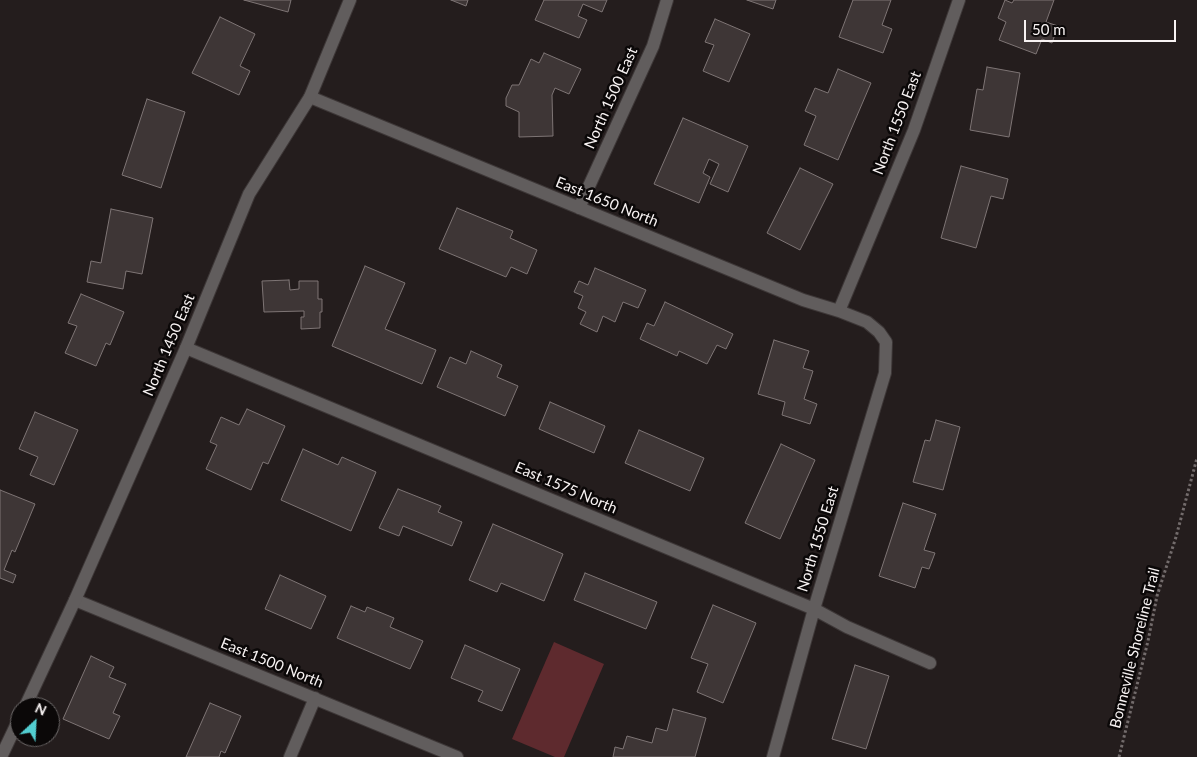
<!DOCTYPE html>
<html>
<head>
<meta charset="utf-8">
<style>
  body { margin:0 }
  #map { position:relative; width:1197px; height:757px; overflow:hidden; background:#241d1d; font-family:Lato,sans-serif }
  canvas { display:block }
  .north { position:absolute; left:10px; top:697px; width:50px; height:50px; box-sizing:border-box; background:#0b0808; border:1px solid #6a6666; border-radius:50%; rotate:25deg; font-size:14px; font-weight:700; line-height:20px; text-align:center; color:#f8f3f3 }
  .north::after { content:''; display:block; margin:auto; width:18px; height:22px; background:#52cdd0; clip-path:polygon(50% 0,100% 100%,50% 72%,0 100%) }
  .scale { position:absolute; left:1024px; top:20px; width:152px; height:22px; box-sizing:border-box; border:2px solid #f8f3f3; border-top:0; padding-left:6px; font-size:15px; line-height:18px; white-space:nowrap; color:#f8f3f3; -webkit-text-stroke:4px #0b0808; paint-order:stroke }
</style>
</head>
<body>
<div id="map">
<canvas width="1197" height="757"></canvas>
<div class="north">N</div>
<div class="scale">50 m</div>
</div>
<script>
const g = document.querySelector('canvas').getContext('2d');
g.lineJoin = 'round';
function paint(path, color) { g.fillStyle = color; g.fill(path, 'evenodd'); }
const poly = rows => new Path2D(rows.map(r => 'M' + r).join(''));
function stroke(path, color, width, dash) { g.strokeStyle = color; g.lineWidth = width; g.lineCap = dash ? 'butt' : 'round'; g.setLineDash(dash || []); g.stroke(path); }
function write(font, color, halo, rows, align = 'center') {
  g.font = font + ' Lato,sans-serif'; g.lineWidth = 5; g.setLineDash([]); g.textBaseline = 'middle'; g.strokeStyle = halo; g.fillStyle = color; for (const [text, x, y, turn = 0] of rows) {
    g.save(); g.translate(x, y); g.rotate((+turn || 0) * Math.PI / 180); g.textAlign = isNaN(turn) ? turn : align; if (halo) g.strokeText(text, 0, 0); g.fillText(text, 0, 0); g.restore();
  }
}
paint(poly([
  [554,642,604,664,564,757,555,757,512,739]
]), '#5e2a2e');
const building = poly([
  [244,0,291,0,288,12,244,0],
  [451,0,468,0,466,6,451,0],
  [544,0,607,0,602,12,583,4,578,16,587,20,579,38,535,20,544,0],
  [747,0,776,0,773,9,747,0],
  [853,0,891,0,882,25,892,29,883,53,839,37,853,0],
  [1005,0,1012,3,1014,0,1054,0,1046,22,1058,26,1052,43,1042,39,1036,54,999,40,1006,22,998,18,1005,0],
  [220,17,255,34,240,66,250,71,239,95,192,73,220,17],
  [715,19,750,34,729,82,703,71,714,45,705,42,715,19],
  [544,53,581,69,569,94,555,88,552,95,553,136,519,137,519,112,506,106,506,98,512,85,519,85,531,59,539,63,544,53],
  [987,67,1020,73,1009,137,970,130,977,89,983,90,987,67],
  [838,69,871,83,838,160,804,145,816,116,805,111,815,88,828,93,838,69],
  [147,99,185,112,161,188,122,175,147,99],
  [683,118,748,146,728,192,710,184,719,164,709,159,703,173,710,177,699,203,654,184,683,118],
  [961,166,1008,179,1003,199,991,196,976,248,941,238,961,166],
  [800,168,833,184,800,250,767,233,800,168],
  [457,208,513,231,510,238,537,250,527,274,511,267,506,277,439,249,457,208],
  [111,209,153,218,142,274,126,271,123,289,87,282,91,261,101,263,111,209],
  [365,266,405,283,385,329,436,350,422,384,332,346,365,266],
  [595,268,646,290,638,308,623,302,615,322,603,316,597,332,580,324,586,312,578,308,583,296,574,292,579,281,588,285,595,268],
  [289,280,290,290,299,289,299,281,318,281,318,299,322,299,322,312,320,312,320,328,301,329,301,317,304,317,304,311,264,312,262,281,289,280],
  [81,294,124,312,110,345,106,343,96,366,65,353,77,326,68,323,81,294],
  [665,302,733,334,726,349,717,345,707,364,679,351,677,356,640,339,647,323,654,326,665,302],
  [774,340,809,351,803,368,813,371,804,399,817,404,810,424,782,415,785,402,758,394,774,340],
  [471,351,502,365,497,377,518,386,505,416,437,387,450,357,466,364,471,351],
  [550,402,605,426,594,453,539,429,550,402],
  [247,409,285,426,268,464,263,462,251,490,206,469,217,445,210,442,221,417,239,425,247,409],
  [35,412,78,430,54,485,30,475,38,457,19,449,35,412],
  [936,420,960,427,943,490,913,482,925,440,930,441,936,420],
  [639,430,704,458,690,491,625,463,639,430],
  [781,444,815,460,780,539,745,523,781,444],
  [303,449,338,465,342,457,376,472,351,531,281,500,303,449],
  [398,489,441,506,438,512,462,522,452,546,403,526,399,536,379,528,398,489],
  [0,490,35,504,15,552,12,550,4,570,16,575,13,583,0,578,0,490],
  [903,503,936,514,924,550,935,553,929,569,922,567,915,588,879,576,903,503],
  [493,524,563,554,544,601,501,583,497,592,469,580,493,524],
  [585,573,657,602,646,629,574,600,585,573],
  [280,575,326,596,311,629,265,609,280,575],
  [713,605,756,623,723,703,697,692,708,664,691,658,713,605],
  [351,606,365,612,367,607,394,618,390,627,423,641,410,669,337,638,351,606],
  [465,645,520,669,502,711,478,701,483,691,451,678,465,645],
  [91,656,114,667,109,677,126,684,113,713,120,716,109,739,63,719,91,656],
  [855,665,889,676,866,749,832,739,855,665],
  [210,703,241,716,225,753,221,751,219,757,186,757,210,703],
  [673,709,706,718,695,757,613,757,615,747,623,749,627,736,652,743,656,728,667,731,673,709]
]);
paint(building, '#3e3636');
stroke(building, '#7e7575', 1);
const minor = poly([
  [310,97,803,300,839,311,867,322,879,332,886,342,885,373,814,609,773,757],
  [579,208,653,46,667,0],
  [839,311,914,130,959,0],
  [186,348,814,609,847,627,930,663],
  [75,600,457,757],
  [290,757,315,698]
]);
const tertiary = poly([
  [25,707,75,600,186,348,249,194,310,97,350,0],
  [1,757,20,717]
]);
stroke(minor, '#3d3737', 14);
stroke(tertiary, '#3d3737', 14);
stroke(poly([
  [1119,757,1148,641,1157,596,1176,537,1197,458]
]), '#736c6c', 3, [2.5, 2.5]);
stroke(minor, '#615d5d', 12);
stroke(tertiary, '#615d5d', 12);
write('15px', '#f8f3f3', '#0b0808', [
  ["North 1500 East",611,98,-66],
  ["North 1550 East",897,123,-69],
  ["East 1650 North",607,202,22],
  ["North 1450 East",169,345,-67],
  ["East 1575 North",566,488,23],
  ["North 1550 East",818,539,-73],
  ["Bonneville Shoreline Trail",1135,648,-76],
  ["East 1500 North",272,663,22]
]);
</script>
</body>
</html>
